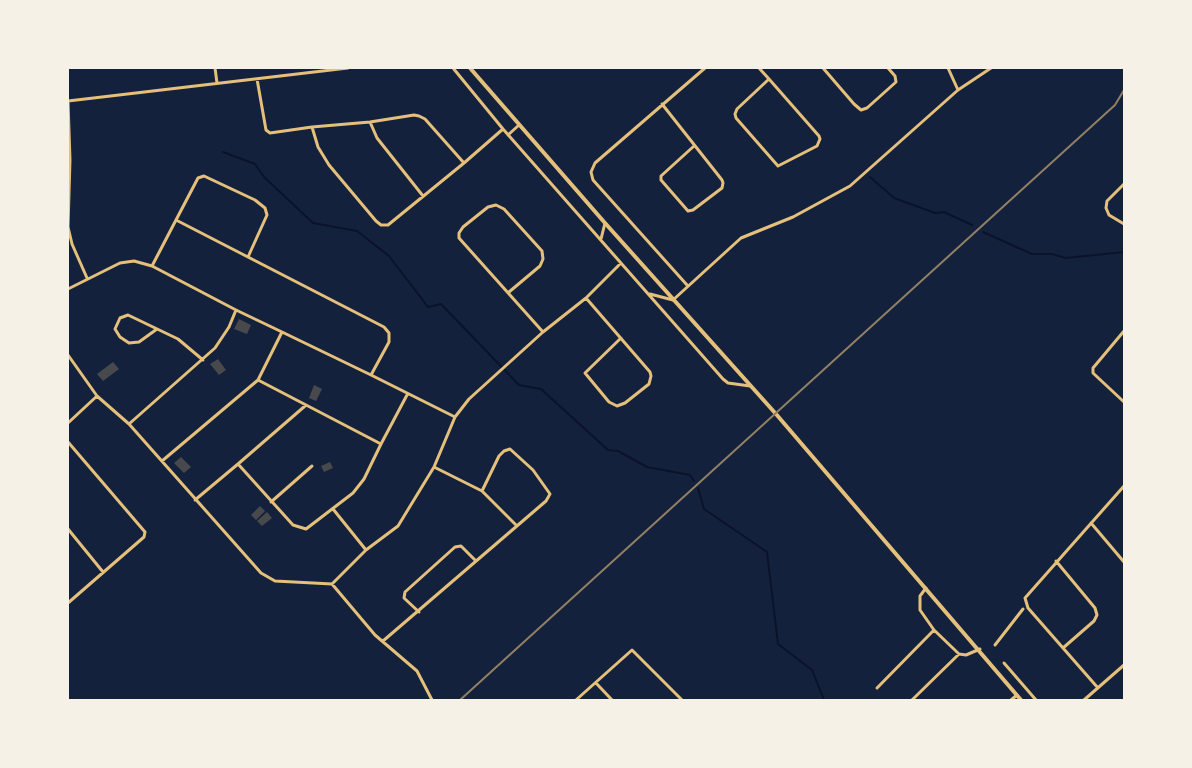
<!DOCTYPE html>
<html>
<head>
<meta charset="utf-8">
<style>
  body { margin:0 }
  #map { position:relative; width:1192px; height:768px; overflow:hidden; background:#14213d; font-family:"PT Sans Narrow",sans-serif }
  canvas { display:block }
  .frame { position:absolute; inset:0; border:69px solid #f6f1e7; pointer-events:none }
</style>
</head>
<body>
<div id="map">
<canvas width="1192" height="768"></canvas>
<div class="frame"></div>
</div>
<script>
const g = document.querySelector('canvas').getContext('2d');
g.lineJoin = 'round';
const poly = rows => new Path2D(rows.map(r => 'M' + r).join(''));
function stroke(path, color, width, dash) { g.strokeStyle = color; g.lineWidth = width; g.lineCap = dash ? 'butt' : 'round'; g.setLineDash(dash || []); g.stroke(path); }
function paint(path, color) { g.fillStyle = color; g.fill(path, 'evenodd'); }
stroke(poly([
  [223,152,255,164,264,177,313,223,357,231,389,256,428,307,441,304,519,385,541,389,608,450,618,451,647,467,690,475,694,481],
  [870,177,894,198,935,213,944,212,972,225],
  [983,232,1032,254,1051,254,1066,258,1124,252],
  [698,488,704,509,767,552,778,644,812,670,824,700]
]), '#0b132b', 2);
paint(poly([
  [239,319,251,325,247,334,234,329],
  [218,359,226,370,219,375,210,364],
  [113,362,119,369,103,381,97,374],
  [314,385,322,389,316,401,309,398],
  [181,457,191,467,184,473,174,463],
  [330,462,333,468,324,472,321,466],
  [260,506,265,511,256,520,251,515],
  [267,512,272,518,262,526,257,521]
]), '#48494c');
stroke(poly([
  [215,68,217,83],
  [453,68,503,129,723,379,728,383,750,386],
  [759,68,769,79,819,136,820,139,817,146,778,166,736,118,735,114,737,109,769,79],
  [823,68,854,104,861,110,867,108,896,82,895,76,888,68],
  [948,68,958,90],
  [257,79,266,130,270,133,312,127],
  [68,101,348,68],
  [68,101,70,160,68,227,72,244,87,278],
  [662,104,722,180,723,183,722,188,693,210,688,211,661,180,661,176,694,146],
  [370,122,377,138,423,196],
  [508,135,519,125],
  [464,163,425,119,419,116,414,115,370,122,312,127,318,147,329,165,376,221,381,225,388,225,464,163,503,129],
  [1124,184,1107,201,1106,208,1109,215,1124,224],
  [176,220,198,178,204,176,255,200,265,208,267,215,248,257],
  [601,239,605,223],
  [152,266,176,220,384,327,389,333,389,342,371,375,282,332],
  [687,285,593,180,591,172,595,163,705,68],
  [68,289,120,263,134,261,152,266,236,310,229,327,215,348,129,424],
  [509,292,540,266,543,259,542,251,504,209,496,205,488,207,463,227,459,233,459,238,543,332],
  [650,294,673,300,741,238,793,217,850,186,958,90,991,68],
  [586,298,650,372,651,376,649,384,625,403,617,406,609,402,585,373,621,338],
  [157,329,139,342,129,343,120,337,115,329,120,318,128,315,178,339,203,360],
  [1124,331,1093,368,1093,373,1124,402],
  [68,355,97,396,68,423],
  [371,375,455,417],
  [258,380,381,444,407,395],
  [97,396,129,424,261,573,275,581,332,584],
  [68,442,145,532,144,537,68,603],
  [162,461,258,380,282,332,236,310],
  [238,464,305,406],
  [482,491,516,525],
  [195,500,238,464,293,525,306,529,353,493,364,479,381,444],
  [271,502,312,466],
  [333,509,366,550],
  [1091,523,1124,562],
  [68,529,103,572],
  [1056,561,1095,608,1097,615,1094,621,1063,648],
  [926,588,920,596,920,610,934,630,959,654,966,655,980,649],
  [419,612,404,598,405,592,455,547,461,546,476,561],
  [383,641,546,501,550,494,533,470,510,449,504,451,499,456,482,491,434,467],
  [995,645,1023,609],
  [1004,663,1036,700],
  [596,683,612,700],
  [877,688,934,630],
  [1098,688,1028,608,1025,598,1124,486],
  [432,700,417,671,375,635,332,584,366,550,398,526,434,467,455,417,469,399,543,332,586,298,621,263],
  [576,700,632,650,682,700],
  [912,700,959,654],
  [1011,700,1017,695],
  [1084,700,1124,665]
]), '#e5c07b', 3);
stroke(poly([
  [470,68,605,223,776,414,1021,700]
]), '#e5c07b', 4);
stroke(poly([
  [460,700,1115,105,1124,90]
]), '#918062', 2);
</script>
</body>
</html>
